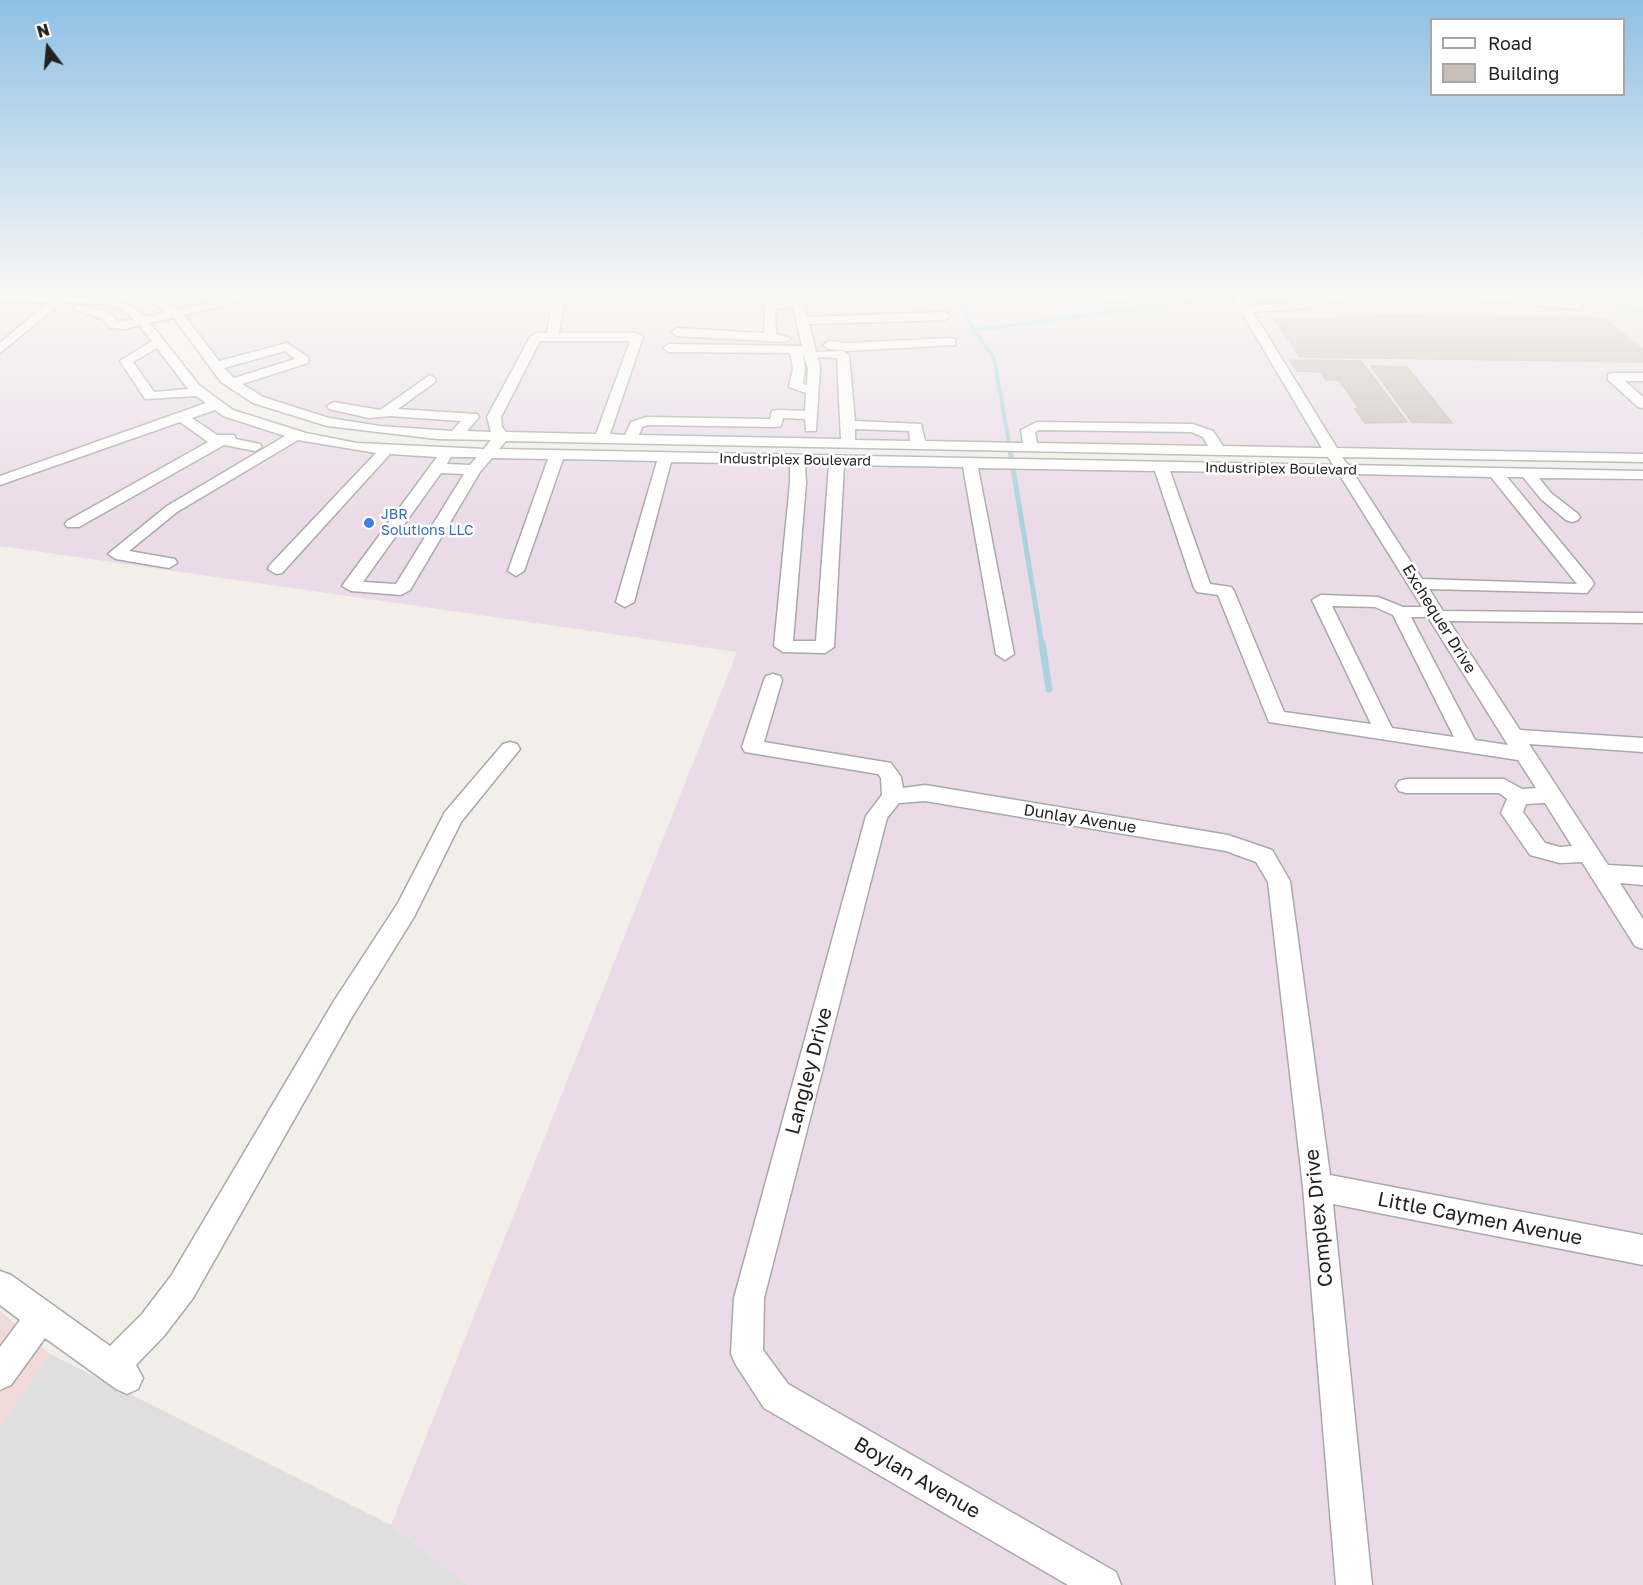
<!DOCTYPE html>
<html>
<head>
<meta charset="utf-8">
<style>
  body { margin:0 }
  #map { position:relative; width:1643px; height:1585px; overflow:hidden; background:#f2efe9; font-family:"Golos Text",sans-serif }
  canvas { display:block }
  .legend { position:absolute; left:1430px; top:18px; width:195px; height:78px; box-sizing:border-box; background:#fff; border:2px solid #a7a7a7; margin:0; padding:8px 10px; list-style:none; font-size:18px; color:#222 }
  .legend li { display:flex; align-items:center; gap:12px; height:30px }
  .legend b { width:30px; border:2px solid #a7a7a7 }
  .north { position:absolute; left:18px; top:18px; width:60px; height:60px; -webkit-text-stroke:4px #fff; paint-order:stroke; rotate:344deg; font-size:16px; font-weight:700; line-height:24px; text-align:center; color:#222 }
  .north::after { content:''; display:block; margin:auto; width:21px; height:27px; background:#222; clip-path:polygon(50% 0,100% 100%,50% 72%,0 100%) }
</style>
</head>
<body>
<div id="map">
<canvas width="1643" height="1585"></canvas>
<ul class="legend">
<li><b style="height:8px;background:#fff"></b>Road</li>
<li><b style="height:16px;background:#c7bfb8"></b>Building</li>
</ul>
<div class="north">N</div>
</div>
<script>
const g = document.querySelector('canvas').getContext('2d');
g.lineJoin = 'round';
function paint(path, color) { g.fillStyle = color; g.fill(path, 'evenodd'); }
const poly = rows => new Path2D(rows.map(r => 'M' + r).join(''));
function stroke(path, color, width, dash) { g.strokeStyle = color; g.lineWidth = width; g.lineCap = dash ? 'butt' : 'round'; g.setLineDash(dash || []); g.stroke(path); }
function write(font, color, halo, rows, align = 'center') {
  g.font = font + ' "Golos Text",sans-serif'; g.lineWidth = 5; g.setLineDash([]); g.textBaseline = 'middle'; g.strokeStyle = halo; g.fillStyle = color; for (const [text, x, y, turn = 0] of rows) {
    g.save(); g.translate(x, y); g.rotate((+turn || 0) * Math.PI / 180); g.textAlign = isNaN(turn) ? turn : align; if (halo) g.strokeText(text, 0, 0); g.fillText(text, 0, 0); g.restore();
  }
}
paint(poly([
  [50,1354,391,1525,469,1585,0,1585,0,1427]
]), '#e0dfdf');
paint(poly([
  [0,1311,50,1354,0,1427]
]), '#f2dad9');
paint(poly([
  [148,296,1643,296,1643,458,437,435,327,422,258,400,226,379,177,314],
  [72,298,128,308,194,388,228,413,357,447,1643,475,1643,1585,469,1585,391,1525,737,652,0,546,0,299]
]), '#ebdbe8');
stroke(poly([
  [956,296,974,330,1222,298],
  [1574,296,1643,311],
  [974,330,994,358,1009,443]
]), '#aad3df', 4);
stroke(poly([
  [1010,451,1012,459],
  [1013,468,1042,645]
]), '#aad3df', 5);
stroke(poly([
  [1042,643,1049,689]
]), '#aad3df', 7);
const building = poly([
  [1338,314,1604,318,1643,350,1643,362,1300,357,1274,318,1341,318,1338,314],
  [1290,360,1361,361,1407,422,1365,423,1355,409,1359,409,1339,380,1326,380,1321,372,1297,371,1290,360],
  [1371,366,1407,367,1452,423,1412,422,1371,366]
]);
paint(building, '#c7bfb8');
stroke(building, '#c4b6ab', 1.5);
const minor = poly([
  [0,296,107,298,132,306,145,317,166,312,143,296,157,296,178,310,238,296,260,296,184,315,219,361,287,343,308,357,308,363,242,384,263,397,329,418,380,426,452,431,461,421,390,416,369,418,329,409,327,406,334,402,380,410,430,375,436,379,435,382,398,409,477,414,479,417,467,431,491,432,487,417,530,337,536,333,547,333,553,296,565,296,559,333,637,333,643,337,610,434,625,435,631,422,646,417,770,419,772,411,777,410,805,411,806,393,789,387,793,368,790,353,669,352,663,348,669,344,802,346,793,307,775,309,776,334,791,338,785,342,677,336,671,332,677,328,764,333,765,304,791,300,790,296,802,296,802,299,833,296,828,302,804,306,807,317,945,312,951,316,945,320,809,324,816,352,843,351,849,355,855,421,921,424,925,441,1023,443,1021,430,1037,422,1193,424,1213,431,1223,446,1322,448,1232,296,1243,296,1248,305,1288,304,1324,296,1370,296,1288,310,1253,312,1337,448,1643,454,1643,462,1342,457,1348,465,1643,471,1643,479,1539,478,1551,493,1578,514,1580,517,1578,520,1572,522,1566,520,1541,499,1523,477,1507,477,1592,580,1594,584,1587,593,1429,589,1443,611,1643,613,1643,623,1449,621,1520,730,1643,738,1643,752,1529,744,1608,865,1643,867,1643,885,1620,883,1643,919,1643,949,1635,946,1582,862,1560,863,1530,855,1501,813,1507,799,1499,793,1406,793,1399,791,1396,786,1399,781,1406,779,1504,779,1522,789,1536,788,1518,760,1269,722,1218,595,1197,592,1194,588,1155,471,978,468,1014,654,1005,660,996,654,963,467,844,465,834,647,825,653,783,652,774,646,790,483,790,464,671,462,634,602,625,607,616,602,657,461,563,459,524,571,516,576,508,571,548,459,492,458,480,472,410,590,401,595,351,591,342,586,437,457,390,454,282,573,276,574,268,569,270,565,376,453,298,440,177,512,129,551,175,559,177,563,169,568,116,559,108,554,167,506,285,436,223,416,215,410,192,418,217,435,234,435,236,439,260,444,262,447,255,451,224,445,79,527,67,527,65,524,67,521,208,442,180,422,0,485,0,476,206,403,196,396,145,399,120,361,152,341,139,325,125,329,110,328,104,320,72,308,78,305,99,309,112,314,117,321,134,320,124,310,106,304,62,302,0,353,0,343,48,302,0,302,0,296],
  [174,318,221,382,253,403,327,426,437,439,491,440,484,449,357,443,306,433,233,410,199,385,150,323,174,318],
  [540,341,630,341,596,434,506,432,502,427,501,417,540,341],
  [157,348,188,389,154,392,133,362,157,348],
  [285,351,295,359,234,378,224,368,285,351],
  [803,354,808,368,807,385,803,384,805,368,803,354],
  [818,357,837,358,841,439,639,435,642,427,648,425,776,427,781,426,783,418,805,419,806,431,816,431,820,368,818,357],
  [855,429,909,431,910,441,855,440,855,429],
  [1039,430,1191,432,1203,437,1208,446,1037,443,1035,432,1039,430],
  [506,441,1328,457,1333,465,499,449,506,441],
  [451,457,477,457,470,465,447,464,451,457],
  [805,465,829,465,816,641,793,641,806,483,805,465],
  [1170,471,1339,474,1422,607,1403,607,1378,597,1321,595,1312,600,1371,724,1284,712,1234,591,1231,587,1210,584,1170,471],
  [441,473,464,474,396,584,363,582,441,473],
  [1354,474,1491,477,1577,584,1422,579,1354,474],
  [1332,606,1375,607,1393,615,1454,737,1392,728,1332,606],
  [1411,617,1428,617,1508,745,1475,740,1411,617],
  [1545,803,1572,846,1560,847,1545,843,1523,812,1526,804,1545,803],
  [1095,296,1143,296,1138,299,1103,302,1095,296],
  [1461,296,1509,296,1577,303,1583,306,1577,309,1466,299,1461,296],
  [951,338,955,339,955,345,847,351,829,349,823,345,829,341,847,343,951,338],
  [1613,373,1643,373,1643,381,1625,381,1643,397,1643,408,1638,407,1608,380,1608,374,1613,373],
  [773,674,780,676,782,680,764,742,891,763,901,777,903,788,925,785,1228,835,1272,850,1290,881,1330,1175,1643,1235,1643,1265,1333,1204,1372,1585,1336,1585,1303,1187,1268,882,1256,862,1226,851,925,801,899,803,887,818,764,1298,763,1350,788,1384,1116,1572,1121,1585,1068,1585,764,1408,736,1365,731,1354,734,1298,866,816,882,795,881,778,878,774,745,752,742,747,764,680,766,676,773,674],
  [510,742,517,744,520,749,461,822,414,917,352,1017,193,1298,164,1336,136,1365,143,1378,138,1389,127,1394,116,1389,45,1338,11,1385,0,1390,0,1347,20,1320,0,1305,0,1271,11,1275,110,1346,142,1314,171,1276,334,1001,398,903,445,812,503,744,510,742]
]);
stroke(minor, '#a9a9a9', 3);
paint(minor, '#fff');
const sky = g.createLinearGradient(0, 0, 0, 518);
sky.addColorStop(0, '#8fc0e4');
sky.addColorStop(0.57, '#f9f8f5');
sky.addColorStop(1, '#f9f8f500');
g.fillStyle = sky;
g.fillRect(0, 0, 1643, 518);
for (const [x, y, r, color] of [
  [369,523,6,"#3f7fe0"]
]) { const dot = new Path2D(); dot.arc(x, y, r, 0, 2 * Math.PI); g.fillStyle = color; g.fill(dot); stroke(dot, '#fff', 2); }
write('14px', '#222', '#fff', [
  ["Industriplex Boulevard",795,460,1],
  ["Industriplex Boulevard",1281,469,1]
]);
write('14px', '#366cbe', '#fff', [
  ["JBR",381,515],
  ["Solutions LLC",381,531]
], 'left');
write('16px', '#222', '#fff', [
  ["Exchequer Drive",1439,619,58],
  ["Dunlay Avenue",1080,819,9]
]);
write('20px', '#222', '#fff', [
  ["Langley Drive",809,1071,-75],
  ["Complex Drive",1319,1218,-96],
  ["Little Caymen Avenue",1480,1219,11],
  ["Boylan Avenue",917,1478,30]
]);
</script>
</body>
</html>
